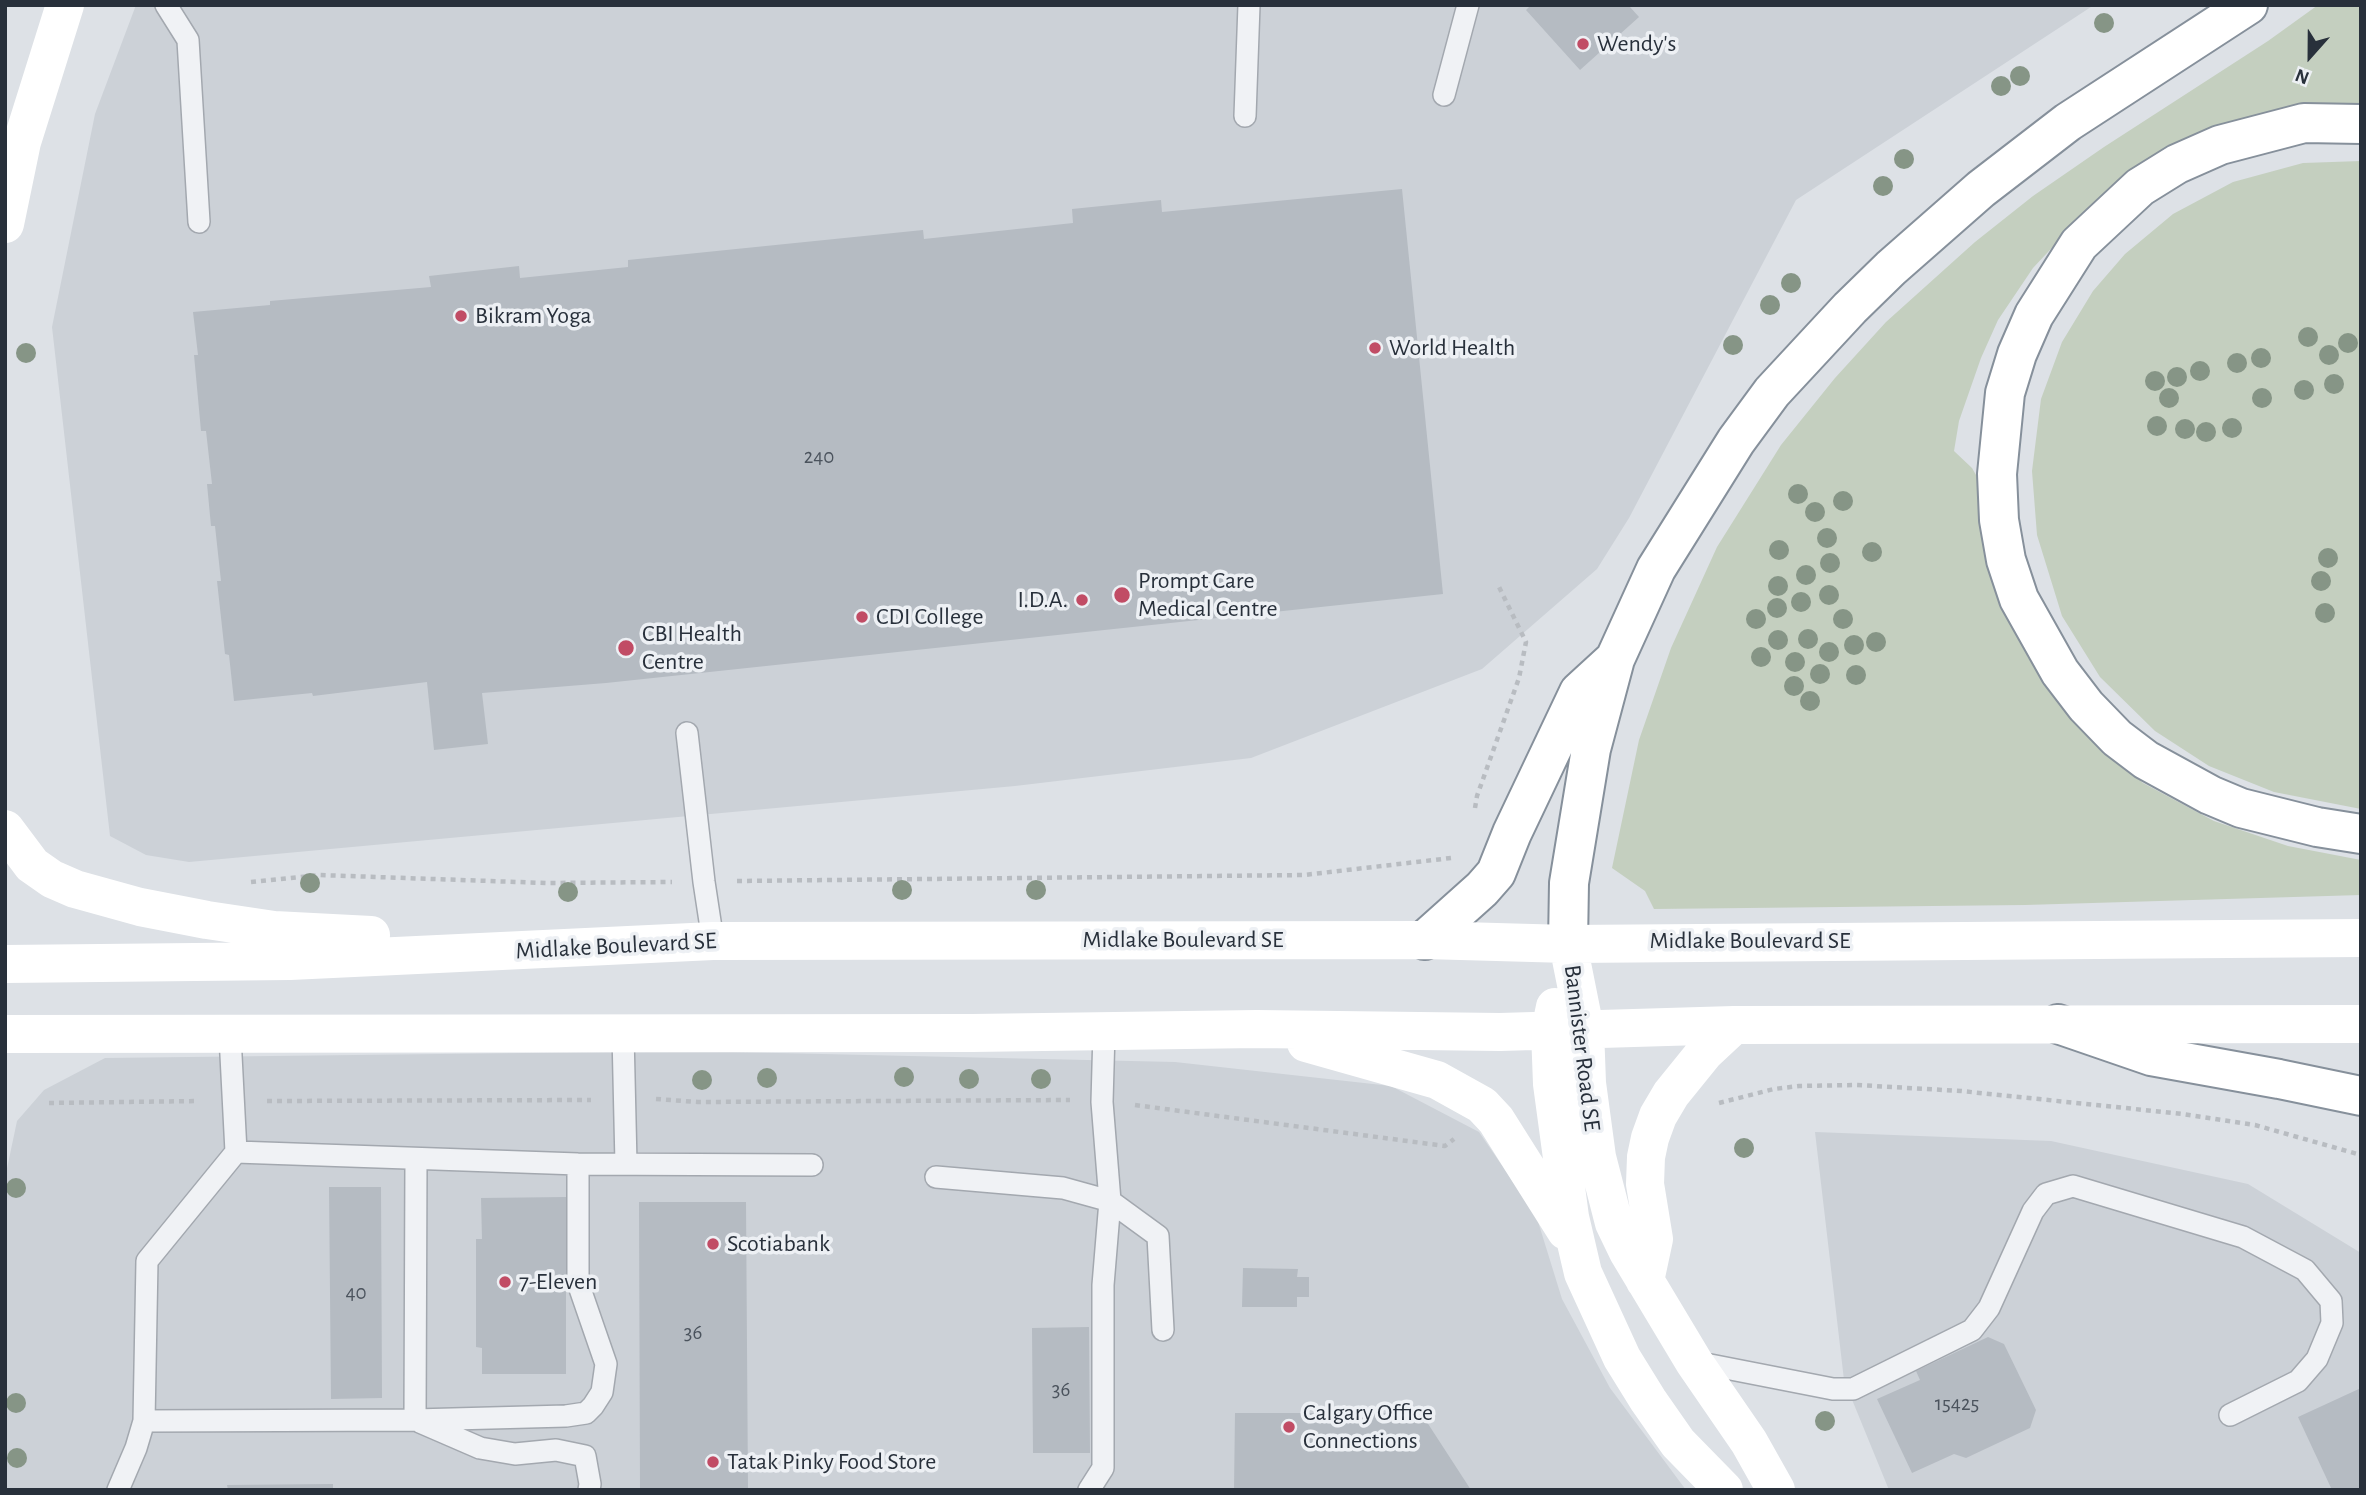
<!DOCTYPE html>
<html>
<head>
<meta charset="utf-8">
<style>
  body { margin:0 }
  #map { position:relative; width:2366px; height:1495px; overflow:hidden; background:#dde1e6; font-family:"Alegreya Sans",sans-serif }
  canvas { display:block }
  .frame { position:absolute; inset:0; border:7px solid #28303b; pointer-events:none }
  .north { position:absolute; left:2275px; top:21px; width:70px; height:70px; -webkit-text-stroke:5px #edf0f4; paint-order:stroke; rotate:201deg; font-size:19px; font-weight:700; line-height:28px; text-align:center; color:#28303b }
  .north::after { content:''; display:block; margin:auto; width:24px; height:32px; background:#28303b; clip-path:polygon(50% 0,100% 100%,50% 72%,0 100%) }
</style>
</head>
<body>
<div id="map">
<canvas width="2366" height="1495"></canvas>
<div class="frame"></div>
<div class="north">N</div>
</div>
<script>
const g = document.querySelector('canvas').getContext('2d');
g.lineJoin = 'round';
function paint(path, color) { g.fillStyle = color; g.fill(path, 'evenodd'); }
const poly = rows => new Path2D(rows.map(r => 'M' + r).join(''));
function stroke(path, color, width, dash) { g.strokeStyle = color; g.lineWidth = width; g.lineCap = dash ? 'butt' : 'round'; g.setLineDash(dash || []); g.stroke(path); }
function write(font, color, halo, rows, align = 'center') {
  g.font = font + ' "Alegreya Sans",sans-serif'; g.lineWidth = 7; g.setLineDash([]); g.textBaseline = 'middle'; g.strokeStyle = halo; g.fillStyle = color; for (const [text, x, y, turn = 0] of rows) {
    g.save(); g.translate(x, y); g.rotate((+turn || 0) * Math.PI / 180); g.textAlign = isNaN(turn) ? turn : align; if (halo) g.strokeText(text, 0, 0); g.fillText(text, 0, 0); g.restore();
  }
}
paint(poly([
  [136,5,2094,5,1796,200,1629,518,1597,569,1482,669,1251,758,1015,786,189,862,146,855,110,836,52,327,95,114],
  [690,1051,1175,1062,1391,1086,1479,1132,1536,1215,1562,1299,1610,1388,1686,1490,5,1490,5,1178,17,1121,44,1090,105,1058],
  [1815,1132,2051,1141,2248,1184,2361,1253,2361,1490,1889,1490,1844,1380]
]), '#ccd1d7');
paint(poly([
  [2318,5,2361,5,2361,106,2077,221,2033,268,1998,320,1981,358,1959,421,1954,451,1972,468,1980,482,2000,595,2028,657,2080,729,2143,783,2214,821,2288,846,2361,860,2361,895,2025,905,1654,909,1645,891,1612,868,1639,740,1671,648,1717,547,1781,445,1835,378,1886,322,1975,242,2033,196,2104,147,2268,41],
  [2361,161,2361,809,2274,792,2209,766,2155,731,2100,677,2062,616,2037,535,2032,471,2041,399,2062,342,2093,291,2125,254,2173,214,2233,182,2303,163]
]), '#c4cfbf');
paint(poly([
  [1531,5,1632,5,1630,7,1639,17,1580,70,1526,10],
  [1402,189,1443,594,606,683,482,693,488,744,434,750,427,682,313,696,312,693,234,701,229,655,225,654,217,581,221,581,215,526,211,526,207,484,212,484,206,431,201,431,194,355,198,355,193,312,270,305,270,301,431,287,429,276,519,266,520,278,628,267,628,260,923,230,924,239,1073,223,1072,209,1161,200,1162,212],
  [329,1187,381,1187,382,1398,331,1399],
  [566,1197,566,1374,482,1374,482,1348,476,1347,476,1239,482,1239,481,1198],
  [639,1202,746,1202,748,1490,640,1490],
  [1243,1268,1298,1269,1297,1277,1309,1277,1309,1297,1297,1297,1297,1307,1242,1307],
  [1089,1327,1090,1453,1033,1453,1032,1328],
  [1988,1337,2004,1344,2036,1410,2030,1428,1966,1458,1954,1454,1912,1473,1877,1399,1920,1380,1916,1371],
  [2361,1388,2361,1490,2332,1490,2298,1417],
  [1235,1413,1421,1413,1471,1490,1234,1490],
  [333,1484,333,1490,228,1490,227,1485]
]), '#b5bbc2');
const lane = poly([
  [166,5,188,40,199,222],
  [1444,95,1468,5],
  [1245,116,1249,5],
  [687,733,704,882,713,941],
  [1104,1032,1102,1102,1110,1201,1158,1236,1163,1330],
  [623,1034,626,1164],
  [230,1036,236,1152],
  [936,1177,1063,1188,1110,1201,1103,1285,1103,1468,1089,1490],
  [1695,1362,1833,1389,1853,1389,1972,1330,1989,1308,2033,1211,2046,1194,2073,1186,2243,1237,2305,1270,2331,1301,2332,1323,2317,1359,2298,1381,2230,1415],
  [415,1420,566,1416,586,1413,593,1406,602,1392,606,1364,578,1283,578,1164],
  [144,1421,415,1420,416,1159],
  [420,1422,480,1448,515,1454,556,1450,585,1456,590,1484,589,1490],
  [118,1490,136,1448,144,1421,147,1261,236,1152,578,1164,812,1165]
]);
const highway = poly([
  [2361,124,2304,123,2220,145,2177,164,2140,187,2079,244,2034,315,2017,354,2005,393,1997,474,1999,520,2006,560,2019,599,2060,672,2086,706,2117,738,2146,760,2210,795,2241,808,2317,827,2361,834],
  [1425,940,1482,889,1496,873,1512,833,1579,692,1615,659],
  [1568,944,1569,883,1591,749,1615,659,1656,569,1736,441,1772,392,1850,308,1891,268,1981,189,2068,122,2248,5],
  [2058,1024,2151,1056,2279,1079,2361,1096]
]);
stroke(lane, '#a3a8af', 24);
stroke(highway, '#86909b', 42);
stroke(poly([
  [1475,808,1477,796,1519,678,1526,642,1499,587],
  [737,881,1304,875,1451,858],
  [251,882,320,875,546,883,672,882],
  [656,1099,698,1102,1070,1100],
  [267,1101,591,1100],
  [49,1103,199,1101],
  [1719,1103,1774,1089,1799,1086,1857,1085,1961,1091,2183,1114,2255,1125,2361,1155],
  [1135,1105,1445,1146,1454,1139]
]), '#b8bcc1', 4.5, [5, 5]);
stroke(lane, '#f0f2f5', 21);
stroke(poly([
  [5,224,22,142,65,5],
  [5,829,32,865,52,879,75,889,140,907,207,920,274,930,371,935],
  [1568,944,1585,1029,1587,1083,1597,1157,1614,1223,1628,1252,1694,1362,1749,1442,1776,1490],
  [5,964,290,961,713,941,1425,940,1568,944,2361,938],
  [1555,1007,1550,1031,1552,1084,1570,1217,1583,1273,1622,1358,1648,1400,1678,1443,1724,1490],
  [5,1034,972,1033,1257,1029,1500,1032,1734,1025,2361,1024],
  [1306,1043,1437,1080,1482,1105,1496,1120,1566,1231],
  [1645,1281,1654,1239,1645,1184,1646,1157,1650,1138,1658,1116,1671,1094,1705,1052,1734,1025]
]), '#fff', 38);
stroke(highway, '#fff', 38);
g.fillStyle = '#869586';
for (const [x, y] of [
  [2104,23],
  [2020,76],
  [2001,86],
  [1904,159],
  [1883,186],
  [1791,283],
  [1770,305],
  [2308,337],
  [2348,343],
  [1733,345],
  [26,353],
  [2329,355],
  [2261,358],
  [2237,363],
  [2200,371],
  [2177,377],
  [2155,381],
  [2334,384],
  [2304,390],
  [2169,398],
  [2262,398],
  [2157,426],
  [2232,428],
  [2185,429],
  [2206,432],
  [1798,494],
  [1843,501],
  [1815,512],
  [1827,538],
  [1779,550],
  [1872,552],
  [2328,558],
  [1830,563],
  [1806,575],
  [2321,581],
  [1778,586],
  [1829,595],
  [1801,602],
  [1777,608],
  [2325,613],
  [1756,619],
  [1843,619],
  [1808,639],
  [1778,640],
  [1876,642],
  [1854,645],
  [1829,652],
  [1761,657],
  [1795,662],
  [1820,674],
  [1856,675],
  [1794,686],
  [1810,701],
  [310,883],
  [902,890],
  [1036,890],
  [568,892],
  [904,1077],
  [767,1078],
  [969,1079],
  [1041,1079],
  [702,1080],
  [1744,1148],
  [16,1188],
  [16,1403],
  [1825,1421],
  [17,1458]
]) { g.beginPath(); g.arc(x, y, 10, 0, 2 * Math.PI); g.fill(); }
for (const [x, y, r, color] of [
  [1583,44,7,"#c14c65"],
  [461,316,7,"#c14c65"],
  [1375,348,7,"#c14c65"],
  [1122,595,9,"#c14c65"],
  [1082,600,7,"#c14c65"],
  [862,617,7,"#c14c65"],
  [626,648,9,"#c14c65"],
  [713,1244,7,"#c14c65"],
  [505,1282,7,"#c14c65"],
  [1289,1427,7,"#c14c65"],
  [713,1462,7,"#c14c65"]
]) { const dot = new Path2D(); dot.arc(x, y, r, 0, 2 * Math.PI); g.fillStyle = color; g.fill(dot); stroke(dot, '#edf0f4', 2.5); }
write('21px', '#4b535d', null, [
  ["240",819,457],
  ["40",356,1293],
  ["36",693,1333],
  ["36",1061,1390],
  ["15425",1957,1404]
]);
write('24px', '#28303b', '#edf0f4', [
  ["Wendy's",1597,44],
  ["Bikram Yoga",475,316],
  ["World Health",1389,348],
  ["Prompt Care",1138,581],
  ["Medical Centre",1138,609],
  ["I.D.A.",1068,600,"right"],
  ["CDI College",876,617],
  ["CBI Health",642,634],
  ["Centre",642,662],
  ["Scotiabank",727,1244],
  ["7-Eleven",519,1282],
  ["Calgary Office",1303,1413],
  ["Connections",1303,1441],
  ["Tatak Pinky Food Store",727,1462]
], 'left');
write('24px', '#28303b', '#edf0f4', [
  ["Midlake Boulevard SE",1183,940],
  ["Midlake Boulevard SE",1750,941],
  ["Midlake Boulevard SE",616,946,-3],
  ["Bannister Road SE",1582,1048,83]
]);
</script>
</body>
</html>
